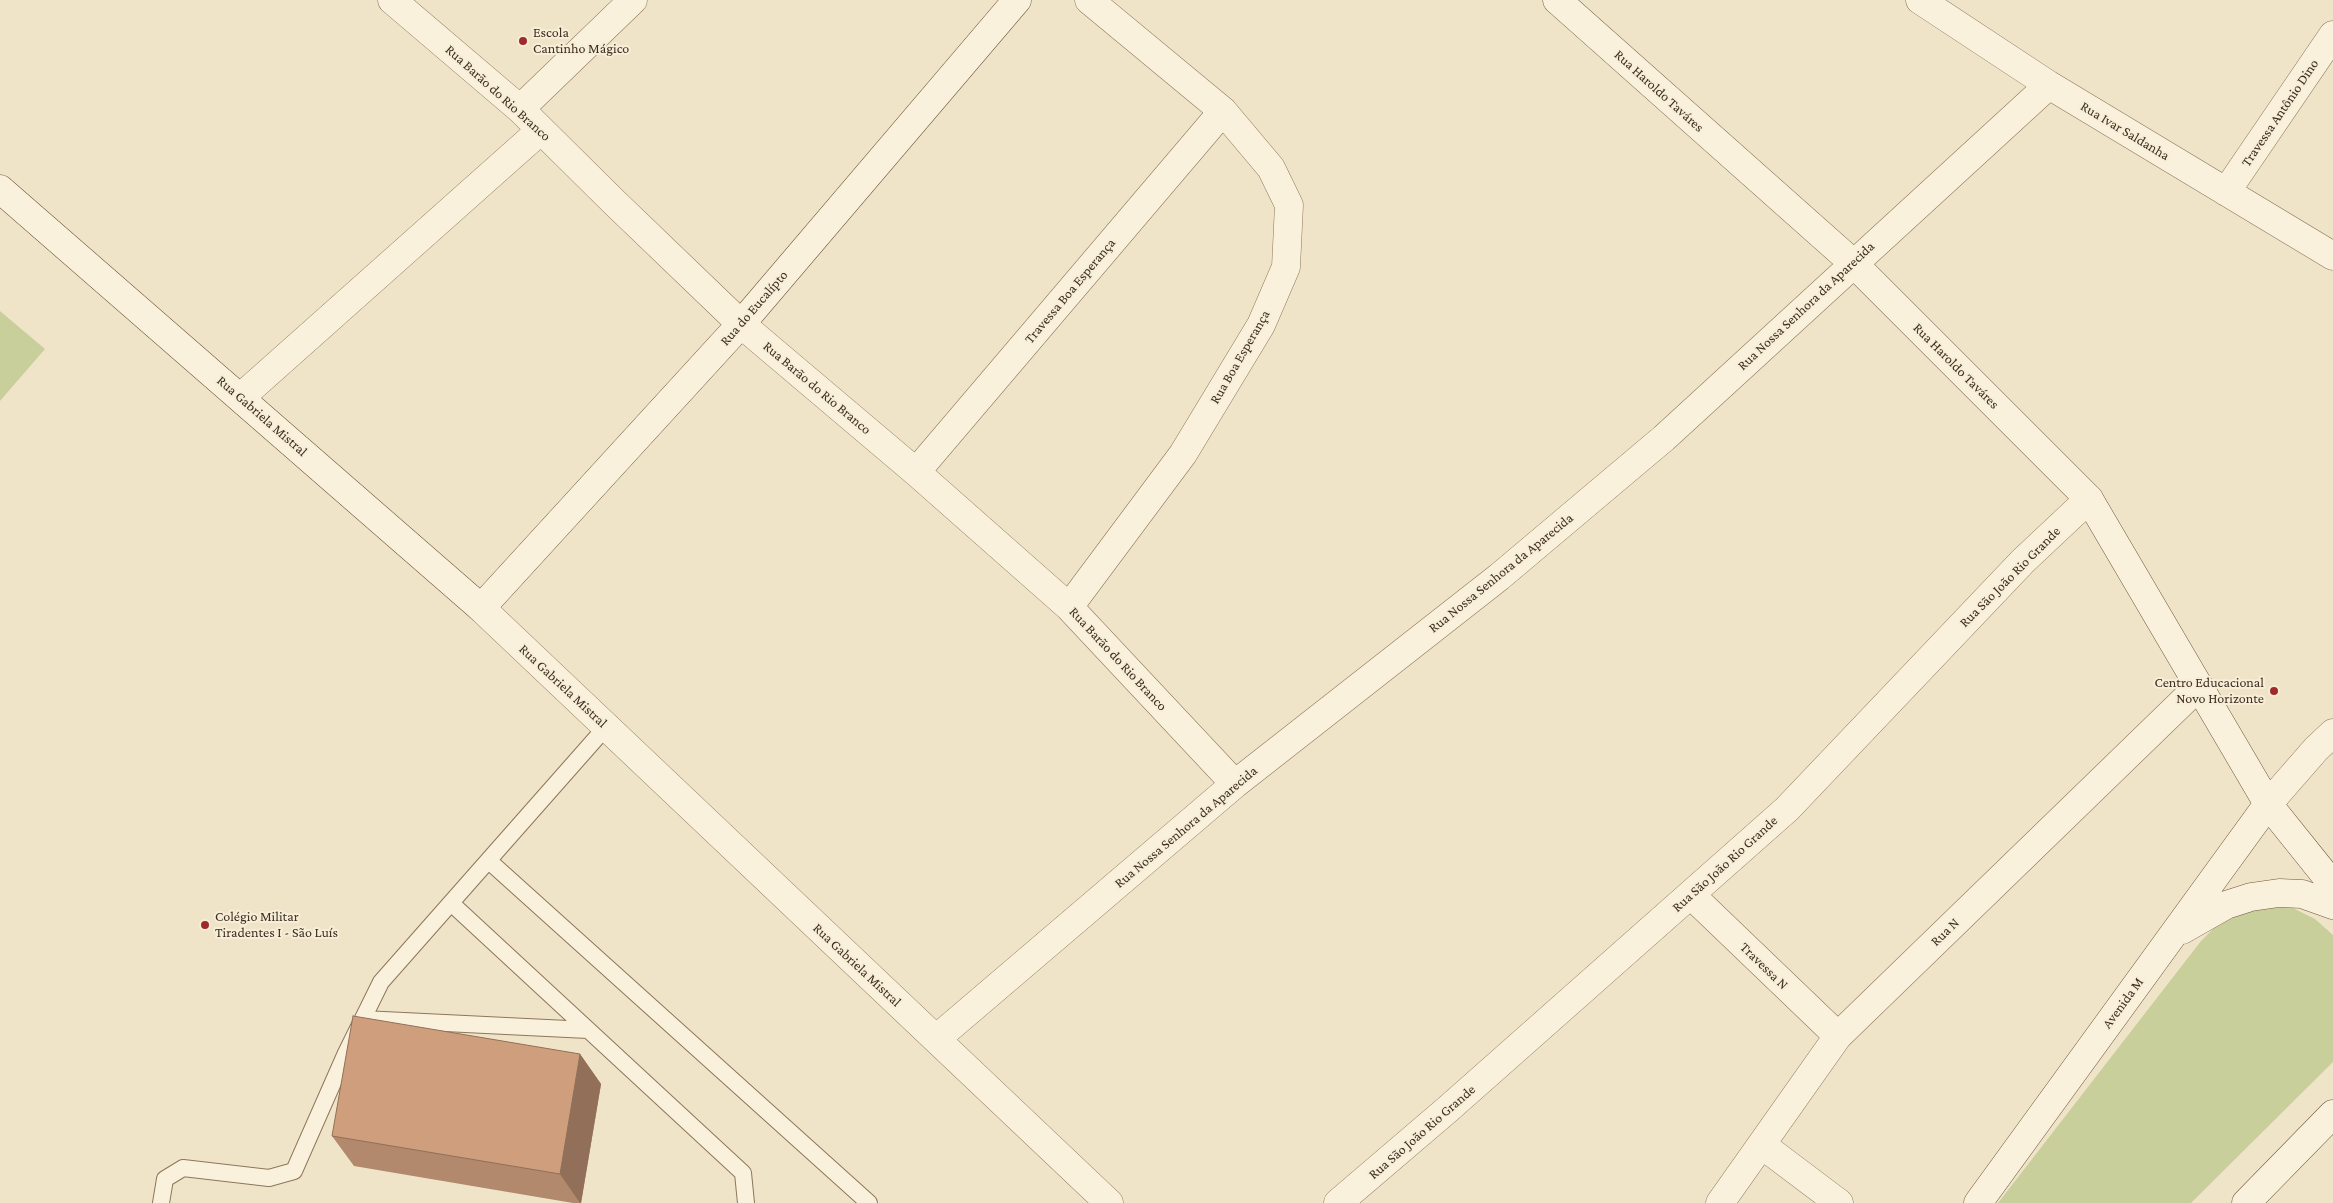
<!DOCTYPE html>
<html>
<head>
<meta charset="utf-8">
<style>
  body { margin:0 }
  canvas { display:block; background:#f0e4c8 }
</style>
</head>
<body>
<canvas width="2333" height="1203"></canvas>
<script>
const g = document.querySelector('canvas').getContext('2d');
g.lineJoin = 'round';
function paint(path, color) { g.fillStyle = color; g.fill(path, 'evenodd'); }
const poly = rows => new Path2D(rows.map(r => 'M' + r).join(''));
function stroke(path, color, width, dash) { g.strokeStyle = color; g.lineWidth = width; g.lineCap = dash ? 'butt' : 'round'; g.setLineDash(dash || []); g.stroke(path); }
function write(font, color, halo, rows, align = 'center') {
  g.font = font + ' "Crimson Pro",serif'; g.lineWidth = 4; g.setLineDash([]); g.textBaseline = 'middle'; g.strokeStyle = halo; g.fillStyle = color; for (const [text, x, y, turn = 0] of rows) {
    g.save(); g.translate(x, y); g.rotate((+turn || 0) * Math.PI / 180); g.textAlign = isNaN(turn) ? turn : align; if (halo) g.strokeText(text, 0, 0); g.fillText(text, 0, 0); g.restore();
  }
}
paint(poly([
  [0,311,45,349,0,401],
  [2267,904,2293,908,2315,919,2333,935,2333,1062,2191,1203,1998,1203,2201,941,2216,926,2238,911]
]), '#c9cf9b');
const lane = poly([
  [489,861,869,1203],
  [451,903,743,1173,746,1203],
  [363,1019,588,1030],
  [161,1203,165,1179,183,1168,269,1178,294,1171,346,1053,381,982,606,727]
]);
const street = poly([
  [392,0,520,109,614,202,741,324,916,472,1069,607,1235,784],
  [1920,0,2049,85,2333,256],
  [520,109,633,0],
  [2226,192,2333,35],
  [241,397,541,130],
  [916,472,1223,111],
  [1069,607,1183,454,1261,325,1286,267,1289,205,1271,168,1223,111,1089,0],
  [481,608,1109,1203],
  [2268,804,2316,749,2333,733],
  [1691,895,1838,1036],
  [936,1039,1235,784,1499,577,1664,438,2049,85],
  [1762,1145,1839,1203],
  [1338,1203,1448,1109,1787,809,2023,561,2089,499],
  [1720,1203,1838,1036,2199,686]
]);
const secondary = poly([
  [1557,0,1853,263,2089,499,2268,804,2333,885],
  [0,189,481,608,741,324,1017,0],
  [2182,930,2226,905,2251,897,2279,893,2302,894,2333,905],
  [1978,1203,2268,804],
  [2246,1203,2333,1114]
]);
stroke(lane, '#8d765c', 18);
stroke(street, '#8d765c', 29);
stroke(secondary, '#6f573f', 29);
stroke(lane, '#faf1dc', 16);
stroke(street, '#faf1dc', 28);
stroke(secondary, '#faf1dc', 28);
paint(poly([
  [580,1054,601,1084,581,1203,573,1203,354,1166,332,1136]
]), '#b2896c');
paint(poly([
  [580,1054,601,1084,581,1203,580,1203,560,1174]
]), '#916f58');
const building = poly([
  [353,1016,580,1054,560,1174,332,1136,353,1016]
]);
paint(building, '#cf9f7d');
stroke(building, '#916f58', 1);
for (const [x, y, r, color] of [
  [523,41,5,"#9e2a2b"],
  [2274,691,5,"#9e2a2b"],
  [205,925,5,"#9e2a2b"]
]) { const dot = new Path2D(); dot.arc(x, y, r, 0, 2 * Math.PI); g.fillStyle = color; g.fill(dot); stroke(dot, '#f7eed8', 2); }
write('14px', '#3d2e20', '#f7eed8', [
  ["Escola",533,33],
  ["Cantinho Mágico",533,49],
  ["Centro Educacional",2264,683,"right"],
  ["Novo Horizonte",2264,699,"right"],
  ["Colégio Militar",215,917],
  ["Tiradentes I - São Luís",215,933]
], 'left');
write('14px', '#3d2e20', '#f7eed8', [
  ["Rua Haroldo Taváres",1659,91,42],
  ["Rua Barão do Rio Branco",498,93,42],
  ["Travessa Antônio Dino",2280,113,-56],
  ["Rua Ivar Saldanha",2125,131,31],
  ["Travessa Boa Esperança",1070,291,-50],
  ["Rua Nossa Senhora da Aparecida",1806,306,-43],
  ["Rua do Eucalípto",754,308,-49],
  ["Rua Boa Esperança",1240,357,-60],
  ["Rua Haroldo Taváres",1956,366,45],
  ["Rua Barão do Rio Branco",817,388,40],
  ["Rua Gabriela Mistral",262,416,41],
  ["Rua Nossa Senhora da Aparecida",1501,573,-39],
  ["Rua São João Rio Grande",2010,577,-45],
  ["Rua Barão do Rio Branco",1118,659,47],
  ["Rua Gabriela Mistral",563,686,43],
  ["Rua Nossa Senhora da Aparecida",1186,827,-40],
  ["Rua São João Rio Grande",1725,864,-42],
  ["Rua N",1945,932,-44],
  ["Rua Gabriela Mistral",857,965,43],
  ["Travessa N",1764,966,44],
  ["Avenida M",2123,1003,-54],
  ["Rua São João Rio Grande",1422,1132,-41]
]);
</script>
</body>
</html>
